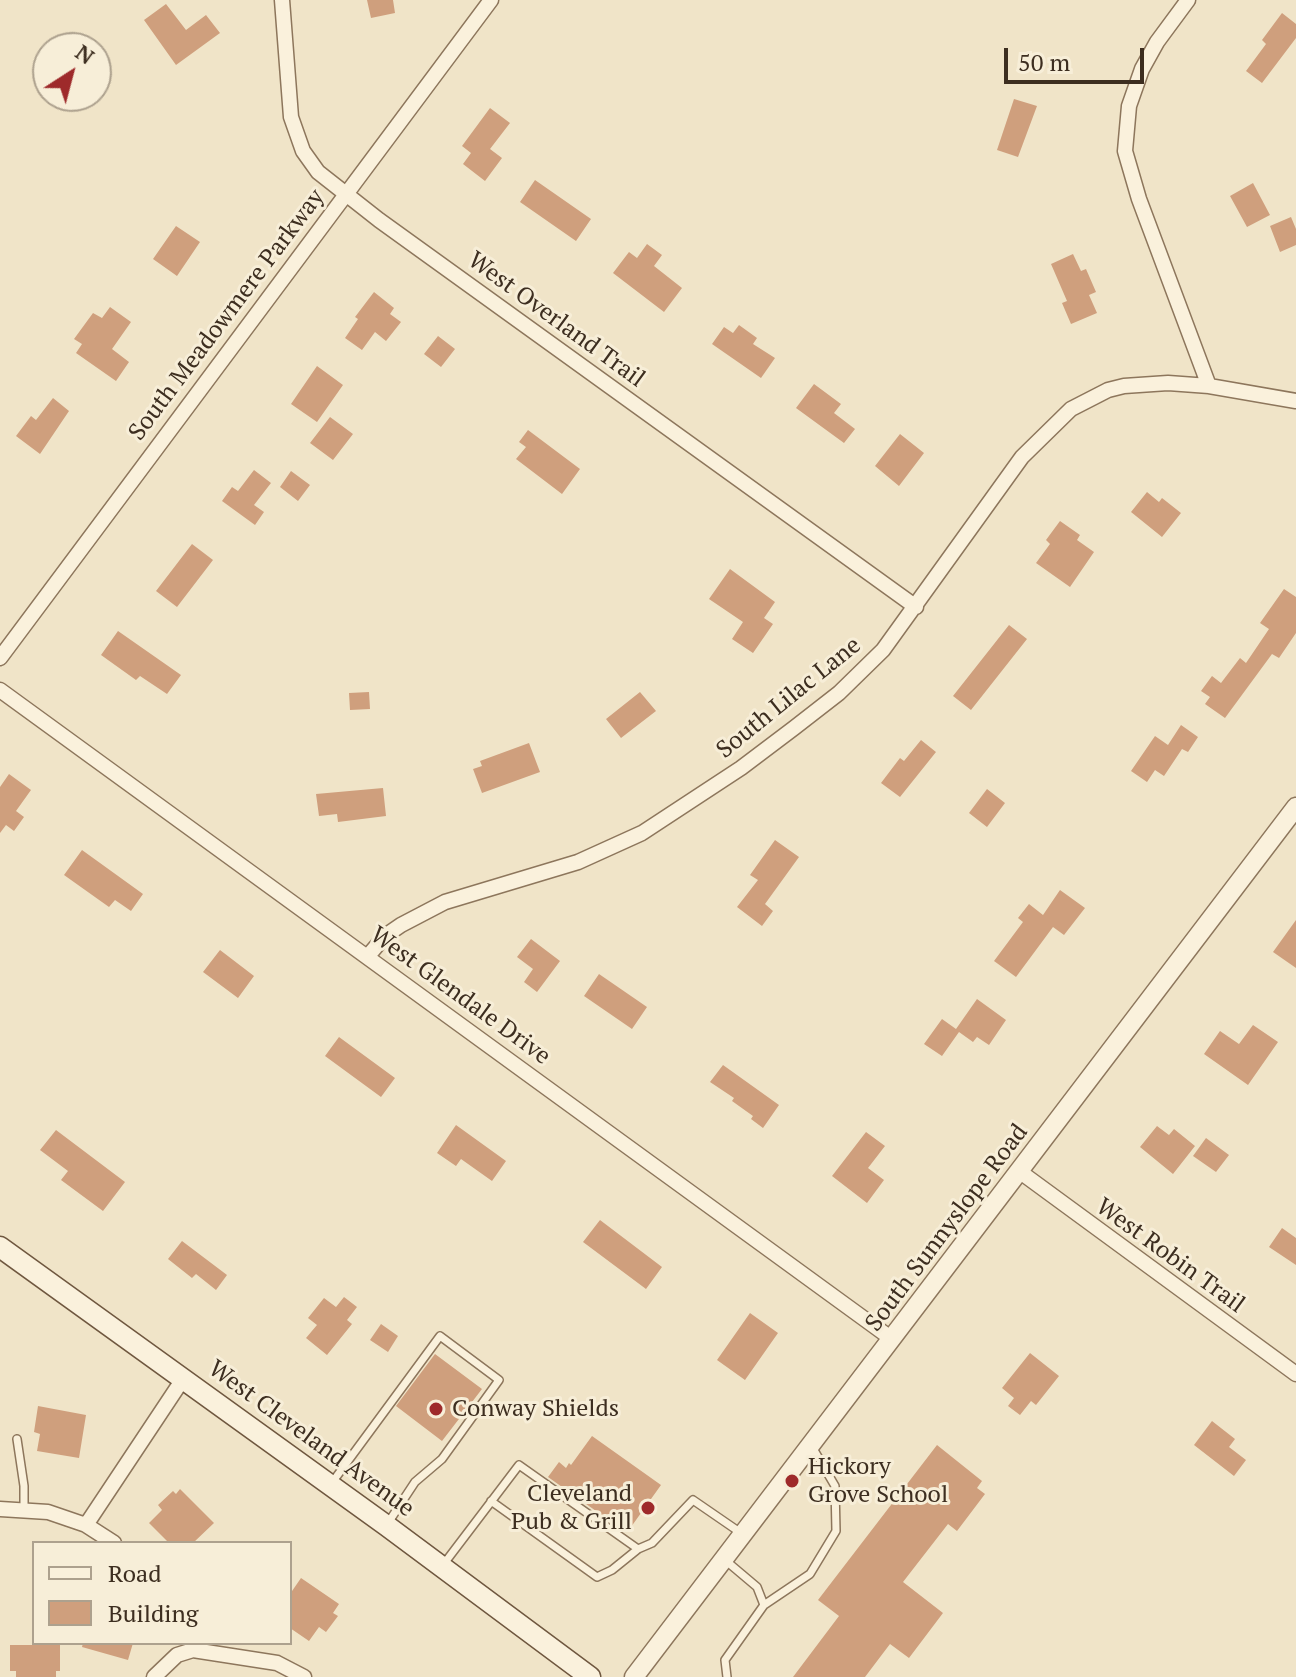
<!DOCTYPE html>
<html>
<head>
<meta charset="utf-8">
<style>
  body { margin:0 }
  #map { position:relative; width:1296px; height:1677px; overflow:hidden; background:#f0e4c8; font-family:"PT Serif",serif }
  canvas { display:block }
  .legend { position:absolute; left:32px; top:1541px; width:260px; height:104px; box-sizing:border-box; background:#f7eed8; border:2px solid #ada18e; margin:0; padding:10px 14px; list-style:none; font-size:24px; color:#3d2e20 }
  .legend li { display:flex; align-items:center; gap:16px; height:40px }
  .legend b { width:40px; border:2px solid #ada18e }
  .north { position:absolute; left:32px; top:32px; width:80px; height:80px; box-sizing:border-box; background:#f7eed8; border:2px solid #ada18e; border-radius:50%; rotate:36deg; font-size:22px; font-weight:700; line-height:32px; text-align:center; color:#3d2e20 }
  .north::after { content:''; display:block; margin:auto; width:28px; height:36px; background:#9e2a2b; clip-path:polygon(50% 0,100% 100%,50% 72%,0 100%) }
  .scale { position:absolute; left:1004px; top:48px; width:140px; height:36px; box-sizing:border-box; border:4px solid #3d2e20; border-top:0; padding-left:10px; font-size:24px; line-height:28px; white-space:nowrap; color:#3d2e20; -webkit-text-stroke:6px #f7eed8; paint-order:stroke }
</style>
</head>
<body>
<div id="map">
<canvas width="1296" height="1677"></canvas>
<ul class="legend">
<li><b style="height:10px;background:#faf1dc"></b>Road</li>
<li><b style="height:22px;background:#cf9f7d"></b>Building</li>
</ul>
<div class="north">N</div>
<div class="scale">50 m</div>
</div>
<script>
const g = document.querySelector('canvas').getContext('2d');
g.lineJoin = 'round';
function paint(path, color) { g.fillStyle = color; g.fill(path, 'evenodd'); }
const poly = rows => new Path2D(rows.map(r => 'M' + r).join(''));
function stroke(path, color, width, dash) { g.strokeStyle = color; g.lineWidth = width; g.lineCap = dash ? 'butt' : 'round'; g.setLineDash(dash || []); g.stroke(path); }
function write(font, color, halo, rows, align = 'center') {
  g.font = font + ' "PT Serif",serif'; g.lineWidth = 6; g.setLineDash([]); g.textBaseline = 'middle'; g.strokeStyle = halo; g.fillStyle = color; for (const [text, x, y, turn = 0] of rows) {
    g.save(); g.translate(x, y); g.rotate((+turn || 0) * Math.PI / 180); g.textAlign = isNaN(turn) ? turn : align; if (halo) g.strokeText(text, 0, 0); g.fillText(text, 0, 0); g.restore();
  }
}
paint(poly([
  [367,0,393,0,395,13,371,18],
  [166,4,186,30,206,15,220,33,176,65,144,20],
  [1282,13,1296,24,1296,38,1262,83,1246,71,1266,44,1262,40],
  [1014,99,1037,106,1018,157,997,150],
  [490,108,510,123,490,149,502,158,485,181,463,164,471,153,462,146],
  [535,180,591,219,576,241,520,202],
  [1253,183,1270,215,1247,227,1230,196],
  [1291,217,1296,229,1296,245,1280,252,1270,226],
  [176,226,200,242,177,276,153,259],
  [647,244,662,255,654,266,682,288,664,312,613,273,629,252,637,258],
  [1073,254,1081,271,1086,269,1096,292,1089,295,1097,313,1071,324,1062,303,1067,301,1051,264],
  [374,292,394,308,390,314,401,322,386,341,375,332,362,350,345,338,358,319,355,317],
  [110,307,131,322,112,349,129,362,116,381,76,353,82,344,74,339,93,313,102,318],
  [739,325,757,338,753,344,775,358,761,378,712,344,724,327,733,333],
  [438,336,455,349,441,367,424,354],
  [317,366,343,385,317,422,291,404],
  [814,384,841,404,834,413,855,429,844,443,796,408],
  [53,398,69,411,40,454,16,436,31,416,36,420],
  [330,417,353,434,333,460,310,443],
  [528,430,580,469,562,494,516,459,526,447,519,442],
  [900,434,924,453,899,486,875,466],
  [254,470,271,483,254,505,264,512,255,525,222,501,232,487,238,491],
  [291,471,310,485,298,501,280,487],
  [1147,492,1159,502,1162,498,1181,513,1162,537,1131,512],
  [1060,521,1080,535,1077,540,1094,552,1070,587,1036,563,1050,544,1046,540],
  [192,544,213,560,177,607,156,591],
  [730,569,775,602,764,618,773,624,753,653,732,639,743,622,709,599],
  [1284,589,1296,597,1296,633,1279,658,1272,654,1225,718,1205,704,1210,697,1201,691,1212,676,1221,683,1240,658,1246,663,1269,629,1260,623],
  [1009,625,1027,639,971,710,953,696],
  [118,631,181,675,167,694,140,676,136,680,101,655],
  [369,692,370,709,350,710,349,693],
  [640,692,656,711,621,738,606,719],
  [1181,725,1198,737,1188,752,1182,749,1164,776,1155,770,1147,782,1131,771,1155,736,1168,745],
  [921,740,936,752,900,797,881,783,900,758,904,761],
  [529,743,540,772,482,793,473,769,482,766,480,761],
  [9,774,31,790,16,811,24,817,14,831,6,825,0,833,0,787],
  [383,788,386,816,338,822,337,814,319,816,316,794],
  [987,789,1005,803,987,827,969,813],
  [775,840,799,857,765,904,773,911,762,926,737,907,758,880,750,875],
  [82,850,143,894,131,911,115,900,109,907,64,875],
  [1060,890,1085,908,1064,935,1053,927,1016,977,994,961,1023,922,1018,918,1029,904,1043,915],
  [1296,920,1296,968,1273,952],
  [531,939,560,961,537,992,524,982,533,969,517,957],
  [220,950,254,976,238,998,203,972],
  [599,974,647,1007,632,1029,584,996],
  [977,999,1006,1020,989,1045,977,1037,973,1042,959,1032,942,1056,924,1044,942,1019,956,1029],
  [1253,1025,1278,1042,1248,1085,1204,1054,1220,1031,1239,1044],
  [339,1037,395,1078,381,1097,325,1056],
  [723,1065,779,1105,763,1128,751,1119,753,1116,732,1101,734,1098,710,1082],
  [456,1125,506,1161,492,1181,461,1159,456,1166,437,1153],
  [1157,1126,1169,1135,1174,1129,1195,1146,1173,1174,1140,1147],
  [56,1130,125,1182,103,1211,61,1180,68,1171,40,1150],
  [866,1132,885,1146,868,1168,884,1180,867,1203,832,1176],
  [1206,1138,1229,1155,1216,1172,1193,1156],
  [600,1220,662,1267,646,1289,583,1242],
  [1282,1228,1296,1238,1296,1265,1269,1247],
  [182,1241,227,1275,216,1290,196,1274,192,1278,168,1259],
  [344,1297,357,1307,347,1320,352,1324,327,1355,306,1338,317,1325,308,1318,324,1298,336,1307],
  [750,1313,778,1333,745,1380,717,1360],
  [381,1324,398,1336,388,1352,370,1340],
  [1030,1353,1059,1376,1036,1405,1031,1401,1020,1415,1008,1406,1014,1398,1002,1388],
  [435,1354,482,1389,442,1441,396,1406],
  [38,1406,86,1415,79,1458,37,1451,40,1434,34,1432],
  [1212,1421,1235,1439,1229,1447,1246,1460,1234,1476,1194,1445],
  [592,1436,661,1485,631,1527,624,1522,620,1528,548,1477,559,1462,566,1468,569,1463,571,1465],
  [937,1445,982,1481,977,1488,985,1494,957,1531,948,1524,903,1582,943,1613,909,1658,890,1644,865,1677,793,1677,839,1616,818,1600],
  [180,1489,214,1523,193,1543,169,1543,149,1523,162,1510,158,1505,173,1491,176,1494],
  [301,1578,339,1604,333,1613,338,1616,326,1632,319,1627,309,1641,290,1628,290,1594],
  [83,1643,133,1643,128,1660,82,1647],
  [10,1645,60,1645,60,1671,56,1671,56,1677,16,1677,16,1671,10,1671]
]), '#cf9f7d');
const service = poly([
  [17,1439,24,1486,24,1509],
  [331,1484,440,1336,499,1380,442,1459,415,1482,388,1523],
  [491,1501,597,1577,612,1570,638,1549,652,1543,693,1500,741,1533],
  [725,1560,757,1587,764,1605,725,1660,727,1677],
  [443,1565,519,1465,638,1549],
  [764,1605,810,1574,836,1531,835,1486,811,1445]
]);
const minor = poly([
  [282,0,291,117,303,151,318,172,379,220,916,607],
  [1188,0,1157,42,1142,69,1129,106,1125,151,1139,199,1209,386],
  [0,658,491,0],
  [0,690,892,1339],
  [368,956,385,936,401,925,445,902,578,862,642,833,741,768,794,728,839,693,883,650,1022,457,1071,409,1108,390,1124,386,1168,383,1209,386,1296,401],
  [1019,1171,1296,1374],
  [0,1509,48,1512,86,1525,114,1543],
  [86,1525,183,1379],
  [154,1677,177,1655,193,1650,277,1663,304,1677]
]);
const tertiary = poly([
  [634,1677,1296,807]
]);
const secondary = poly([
  [0,1247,387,1526,590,1677]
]);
stroke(service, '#8d765c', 10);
stroke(minor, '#8d765c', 17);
stroke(tertiary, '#8d765c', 21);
stroke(secondary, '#6f573f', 23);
stroke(service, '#faf1dc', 7);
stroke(minor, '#faf1dc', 14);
stroke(tertiary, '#faf1dc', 18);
stroke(secondary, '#faf1dc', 20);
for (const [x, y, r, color] of [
  [436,1409,8,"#9e2a2b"],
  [792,1481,8,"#9e2a2b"],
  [648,1508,8,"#9e2a2b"]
]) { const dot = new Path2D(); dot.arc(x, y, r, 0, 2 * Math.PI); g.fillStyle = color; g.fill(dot); stroke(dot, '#f7eed8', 3); }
write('24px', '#3d2e20', '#f7eed8', [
  ["South Meadowmere Parkway",227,315,-53],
  ["West Overland Trail",556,320,36],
  ["South Lilac Lane",789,698,-39],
  ["West Glendale Drive",460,996,36],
  ["South Sunnyslope Road",947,1228,-53],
  ["West Robin Trail",1170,1256,36],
  ["West Cleveland Avenue",311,1439,36]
]);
write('24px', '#3d2e20', '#f7eed8', [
  ["Conway Shields",452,1409],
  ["Hickory",808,1467],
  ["Grove School",808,1495],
  ["Cleveland",632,1494,"right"],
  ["Pub & Grill",632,1522,"right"]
], 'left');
</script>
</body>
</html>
